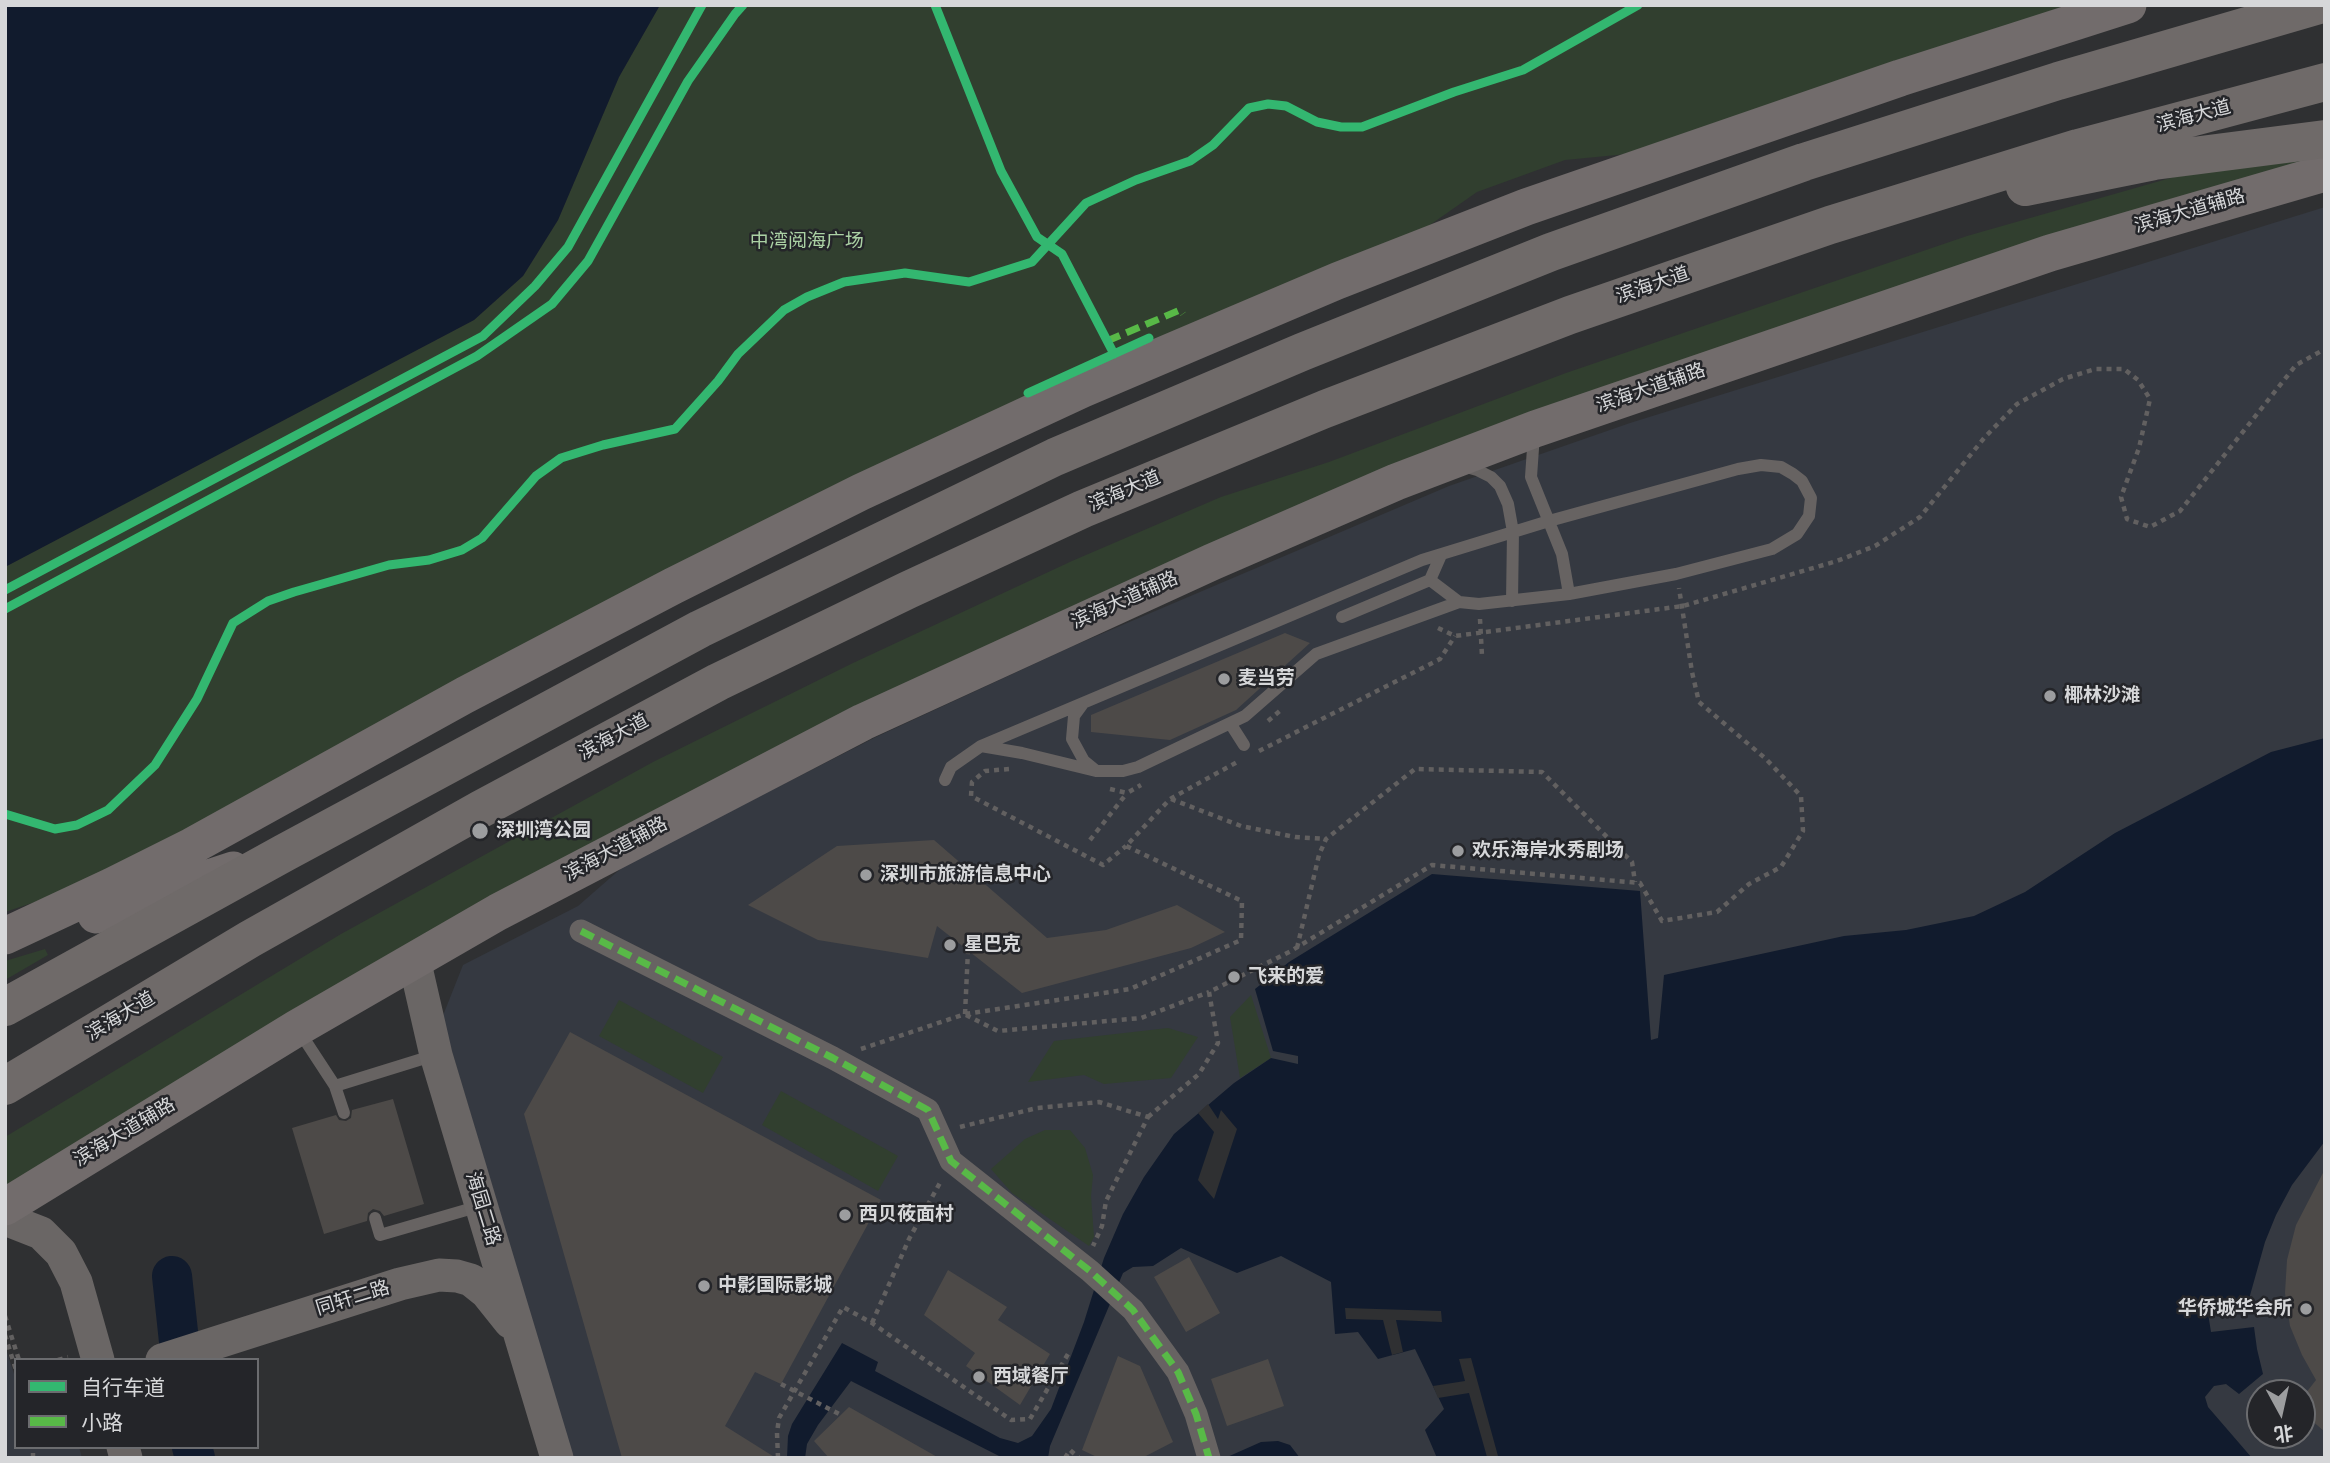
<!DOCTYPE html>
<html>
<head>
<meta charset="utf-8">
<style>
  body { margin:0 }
  #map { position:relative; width:2330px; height:1463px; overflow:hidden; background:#2f3032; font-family:Poppins,"Noto Sans SC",sans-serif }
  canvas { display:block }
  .frame { position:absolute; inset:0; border:7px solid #d6d7d9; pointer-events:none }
  .legend { position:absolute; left:14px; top:1358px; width:245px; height:91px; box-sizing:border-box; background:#242529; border:2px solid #6b6c6f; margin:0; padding:9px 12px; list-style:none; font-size:21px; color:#d6d7d9 }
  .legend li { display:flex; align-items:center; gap:14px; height:35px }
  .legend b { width:35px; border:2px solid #6b6c6f }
  .north { position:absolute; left:2246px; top:1379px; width:70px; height:70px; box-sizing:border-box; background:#242529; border:2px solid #6b6c6f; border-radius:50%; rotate:172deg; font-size:19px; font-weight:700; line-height:28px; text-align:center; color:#d6d7d9 }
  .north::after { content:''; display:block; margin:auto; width:24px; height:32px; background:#9c9d9f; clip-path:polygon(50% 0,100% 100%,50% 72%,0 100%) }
</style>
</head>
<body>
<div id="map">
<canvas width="2330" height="1463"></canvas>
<div class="frame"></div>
<ul class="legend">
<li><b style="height:9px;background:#33b770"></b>自行车道</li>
<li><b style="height:9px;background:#58b947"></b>小路</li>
</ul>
<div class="north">北</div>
</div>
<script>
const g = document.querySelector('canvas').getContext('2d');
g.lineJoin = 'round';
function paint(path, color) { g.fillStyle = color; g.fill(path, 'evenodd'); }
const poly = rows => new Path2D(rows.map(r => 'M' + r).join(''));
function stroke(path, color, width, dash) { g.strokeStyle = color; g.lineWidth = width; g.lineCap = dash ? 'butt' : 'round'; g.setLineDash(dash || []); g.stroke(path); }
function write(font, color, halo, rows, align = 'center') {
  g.font = font + ' Poppins,"Noto Sans SC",sans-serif'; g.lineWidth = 5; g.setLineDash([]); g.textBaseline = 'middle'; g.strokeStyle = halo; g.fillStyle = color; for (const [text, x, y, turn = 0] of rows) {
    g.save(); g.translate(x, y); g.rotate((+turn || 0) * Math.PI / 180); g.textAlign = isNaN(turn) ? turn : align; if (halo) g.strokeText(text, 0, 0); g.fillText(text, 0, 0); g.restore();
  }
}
paint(poly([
  [2325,207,2325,1458,573,1458,442,1018,463,965,578,906,625,865,876,737,1073,646,1449,486,1630,423],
  [2260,1393,2302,1393,2302,1435,2260,1435],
  [5,1346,16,1380,16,1447,79,1447,82,1458,5,1458]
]), '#353941');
paint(poly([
  [660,5,2089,5,1627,154,1565,160,1477,192,1417,234,196,834,44,899,5,912,5,567,474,320,523,276,558,220,619,77],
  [2325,154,1302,507,5,1191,5,1137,341,934,653,762,853,663,1072,561,1221,497,1329,462,1566,373,1967,236,2174,177],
  [45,949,48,955,5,980,5,961],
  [1251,995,1271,1058,1240,1078,1230,1017],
  [619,1000,723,1057,703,1093,599,1036],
  [1168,1028,1198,1037,1171,1078,1104,1084,1084,1075,1028,1082,1054,1041],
  [781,1091,898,1156,878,1191,762,1125],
  [1045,1130,1070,1130,1085,1148,1093,1175,1091,1196,1094,1237,1089,1246,1012,1193,991,1169,1025,1139]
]), '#313f2f');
paint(poly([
  [5,5,660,5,619,77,558,220,523,276,474,320,5,567],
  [2325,738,2325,1141,2292,1185,2276,1215,2265,1242,2249,1299,2207,1307,2211,1332,2254,1327,2257,1349,2263,1374,2239,1394,2226,1384,2214,1386,2205,1397,2208,1407,2252,1458,1437,1458,1425,1430,1444,1409,1415,1349,1378,1359,1358,1332,1335,1334,1331,1282,1281,1256,1237,1273,1181,1248,1153,1266,1133,1267,1123,1273,1050,1446,1048,1458,1003,1458,851,1381,818,1425,807,1444,805,1458,787,1458,788,1436,792,1424,842,1343,878,1362,875,1371,1000,1438,1018,1443,1032,1436,1051,1409,1084,1322,1104,1258,1123,1214,1144,1177,1174,1134,1234,1083,1271,1058,1298,1064,1298,1056,1273,1051,1255,989,1289,962,1432,874,1640,891,1651,1040,1658,1038,1664,975,1844,936,1906,930,1974,916,2025,892,2115,833,2271,752],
  [1278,1441,1290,1445,1300,1458,1225,1458,1261,1442]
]), '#111b2d');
paint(poly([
  [1208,1104,1218,1119,1221,1110,1237,1129,1214,1199,1198,1180,1214,1132,1198,1113],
  [1345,1308,1441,1311,1442,1322,1396,1320,1403,1352,1392,1355,1383,1320,1346,1319],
  [1471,1358,1498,1456,1487,1457,1469,1393,1438,1398,1433,1386,1465,1381,1459,1359]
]), '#2f3032');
stroke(poly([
  [172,1276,181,1360],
  [192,1447,195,1458]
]), '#111b2d', 40);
paint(poly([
  [1285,633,1310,643,1236,710,1170,740,1091,732,1091,715],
  [934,840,1047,938,1106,930,1177,905,1225,932,1191,948,1022,993,937,926,928,958,818,940,748,905,837,846],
  [570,1032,881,1200,781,1384,755,1372,725,1426,776,1458,622,1458,524,1114],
  [393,1099,424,1204,384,1216,380,1211,373,1209,368,1213,367,1221,324,1234,292,1128,336,1115,339,1120,346,1121,351,1118,352,1110],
  [2325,1169,2325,1432,2302,1412,2302,1398,2316,1380,2302,1355,2290,1326,2285,1293,2287,1260,2296,1225],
  [1189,1257,1220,1313,1186,1332,1154,1277],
  [948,1270,1007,1307,998,1320,1050,1354,1020,1405,966,1366,975,1353,924,1315],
  [1118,1356,1140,1366,1173,1442,1142,1458,1099,1458,1082,1450],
  [1268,1359,1284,1406,1227,1426,1211,1379],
  [849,1407,939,1458,829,1458,814,1441]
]), '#4d4a48');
stroke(poly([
  [5,609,477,356,552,304,588,261,688,81,735,14,743,5],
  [1480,619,1482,656],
  [1438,628,1455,636,1683,606,1837,561,1875,546,1920,517,1985,437,2017,404,2063,379,2095,369,2124,369,2138,380,2150,399,2139,448,2121,497,2127,519,2150,527,2180,511,2296,365,2325,349],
  [1268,721,1282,709],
  [1259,751,1440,659,1455,636],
  [1009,769,985,771,972,782,971,796,1103,865,1126,846],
  [1110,789,1127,793,1141,785],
  [1171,799,1241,826,1295,837,1326,839],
  [1090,840,1127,793],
  [1297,948,1319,855,1326,839,1415,769,1542,772,1632,862,1635,882],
  [965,1014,968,950],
  [966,1015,998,1031,1141,1018,1209,992],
  [861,1049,965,1014,1130,989,1241,940,1242,901,1126,846,1170,799,1239,761],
  [1148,1117,1199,1074,1218,1043,1209,992,1291,951,1432,865,1640,883,1662,921,1717,912,1749,884,1781,867,1803,831,1801,796,1766,759,1699,702,1692,672,1679,588],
  [960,1127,1037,1108,1099,1102,1148,1117,1106,1201,1102,1226,1093,1246],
  [5,1316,19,1360],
  [872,1323,909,1239,941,1181],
  [5,1335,16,1370],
  [58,1360,68,1357],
  [33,1458,33,1447],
  [778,1458,777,1433,779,1418,843,1307,872,1323,1011,1420,1030,1419,1068,1354],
  [1065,1458,1070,1450,1079,1458]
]), '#626060', 4.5, [5, 5]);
stroke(poly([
  [1534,434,1531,477,1562,554,1569,594],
  [1761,465,1781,467,1793,474,1802,481,1811,498,1809,516,1797,534,1772,549,1676,574,1569,594,1479,604,1459,602,1316,654,1245,716,1138,767,1123,771,1096,771,1022,753,981,746,1422,560,1549,521,1738,469,1761,465],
  [1463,466,1477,470,1491,477,1500,486,1508,504,1513,532,1512,601],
  [1441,555,1430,580,1459,602],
  [1342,617,1430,580],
  [1082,705,1074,716,1072,739,1084,761,1095,770],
  [1230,723,1244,745],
  [945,780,951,767,981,746],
  [299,1031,335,1086,344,1113],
  [335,1086,435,1055],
  [375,1218,380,1235,480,1206]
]), '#676362', 12);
stroke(poly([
  [581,931,833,1058,928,1110,951,1161,1090,1271,1133,1310,1178,1372,1196,1414,1209,1458]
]), '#676362', 23);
stroke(poly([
  [414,959,436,1055,557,1458],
  [5,1219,41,1233,61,1253,76,1282,98,1360],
  [162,1360,400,1284,439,1275,457,1276,471,1280,486,1292,510,1322],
  [123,1447,126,1458]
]), '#6a6665', 33);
stroke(poly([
  [96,915,233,870],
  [5,936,112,886,192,846,465,695,673,586,861,492,1083,389,1337,281,1526,207,1900,78,2128,5],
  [5,1207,297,1028,498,912,863,722,1212,562,1396,482,1535,429,2050,253,2325,173]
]), '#726c6c', 37);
stroke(poly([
  [2025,187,2154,161,2325,139],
  [5,1007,284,853,700,629,1055,457,1302,352,1551,252,1804,162,2058,81,2319,5],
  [5,1086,250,939,481,809,718,682,908,590,1083,509,1325,409,1570,315,1830,225,2078,148,2325,82]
]), '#6f6a69', 38);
stroke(poly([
  [781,1384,841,1415]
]), '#626060', 4.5, [5, 5]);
stroke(poly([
  [1107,341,1180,310,1183,314],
  [581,931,833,1058,928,1110,951,1161,1090,1271,1133,1310,1178,1372,1196,1414,1209,1458]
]), '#58b947', 7, [14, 7]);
stroke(poly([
  [935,5,1001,171,1037,237,1062,254,1114,354],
  [1028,393,1149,338],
  [5,590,483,336,535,286,568,247,702,5],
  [5,609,477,356,552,304,588,261,688,81,735,14,743,5],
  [5,814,55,829,77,825,108,810,155,765,197,699,233,623,268,601,294,592,389,565,429,560,462,550,482,538,536,476,561,458,603,445,675,429,718,381,738,354,784,310,807,297,844,282,905,273,969,282,1032,262,1086,203,1136,180,1190,161,1213,145,1249,108,1268,104,1286,106,1317,122,1341,127,1362,127,1454,92,1523,70,1638,5]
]), '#33b770', 9);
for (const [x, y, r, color] of [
  [1224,679,7,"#9c9d9f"],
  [2050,696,7,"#9c9d9f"],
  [480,831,9,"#9c9d9f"],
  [1458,851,7,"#9c9d9f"],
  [866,875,7,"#9c9d9f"],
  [950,945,7,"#9c9d9f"],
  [1234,977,7,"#9c9d9f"],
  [845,1215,7,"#9c9d9f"],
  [704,1286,7,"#9c9d9f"],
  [2306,1309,7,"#9c9d9f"],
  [979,1377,7,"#9c9d9f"]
]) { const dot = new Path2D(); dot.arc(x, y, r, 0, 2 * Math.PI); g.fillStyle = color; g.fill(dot); stroke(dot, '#242529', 2.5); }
write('19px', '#d6d7d9', '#242529', [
  ["滨海大道",2194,117,-15],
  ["滨海大道辅路",2190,212,-16],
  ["滨海大道",1653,286,-19],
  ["滨海大道辅路",1651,389,-19],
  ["滨海大道",1125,492,-23],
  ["滨海大道辅路",1125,601,-24],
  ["滨海大道",614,738,-28],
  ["滨海大道辅路",616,850,-28],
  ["滨海大道",121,1017,-31],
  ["滨海大道辅路",125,1133,-31],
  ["海园二路",482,1209,73],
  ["同轩二路",353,1299,-17]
]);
write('19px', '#abd1a4', '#242529', [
  ["中湾阅海广场",807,242]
]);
write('bold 19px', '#d6d7d9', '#242529', [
  ["麦当劳",1238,679],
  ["椰林沙滩",2064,696],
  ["深圳湾公园",496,831],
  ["欢乐海岸水秀剧场",1472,851],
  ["深圳市旅游信息中心",880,875],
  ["星巴克",964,945],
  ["飞来的爱",1248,977],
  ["西贝莜面村",859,1215],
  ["中影国际影城",718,1286],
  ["华侨城华会所",2292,1309,"right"],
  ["西域餐厅",993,1377]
], 'left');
</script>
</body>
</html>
